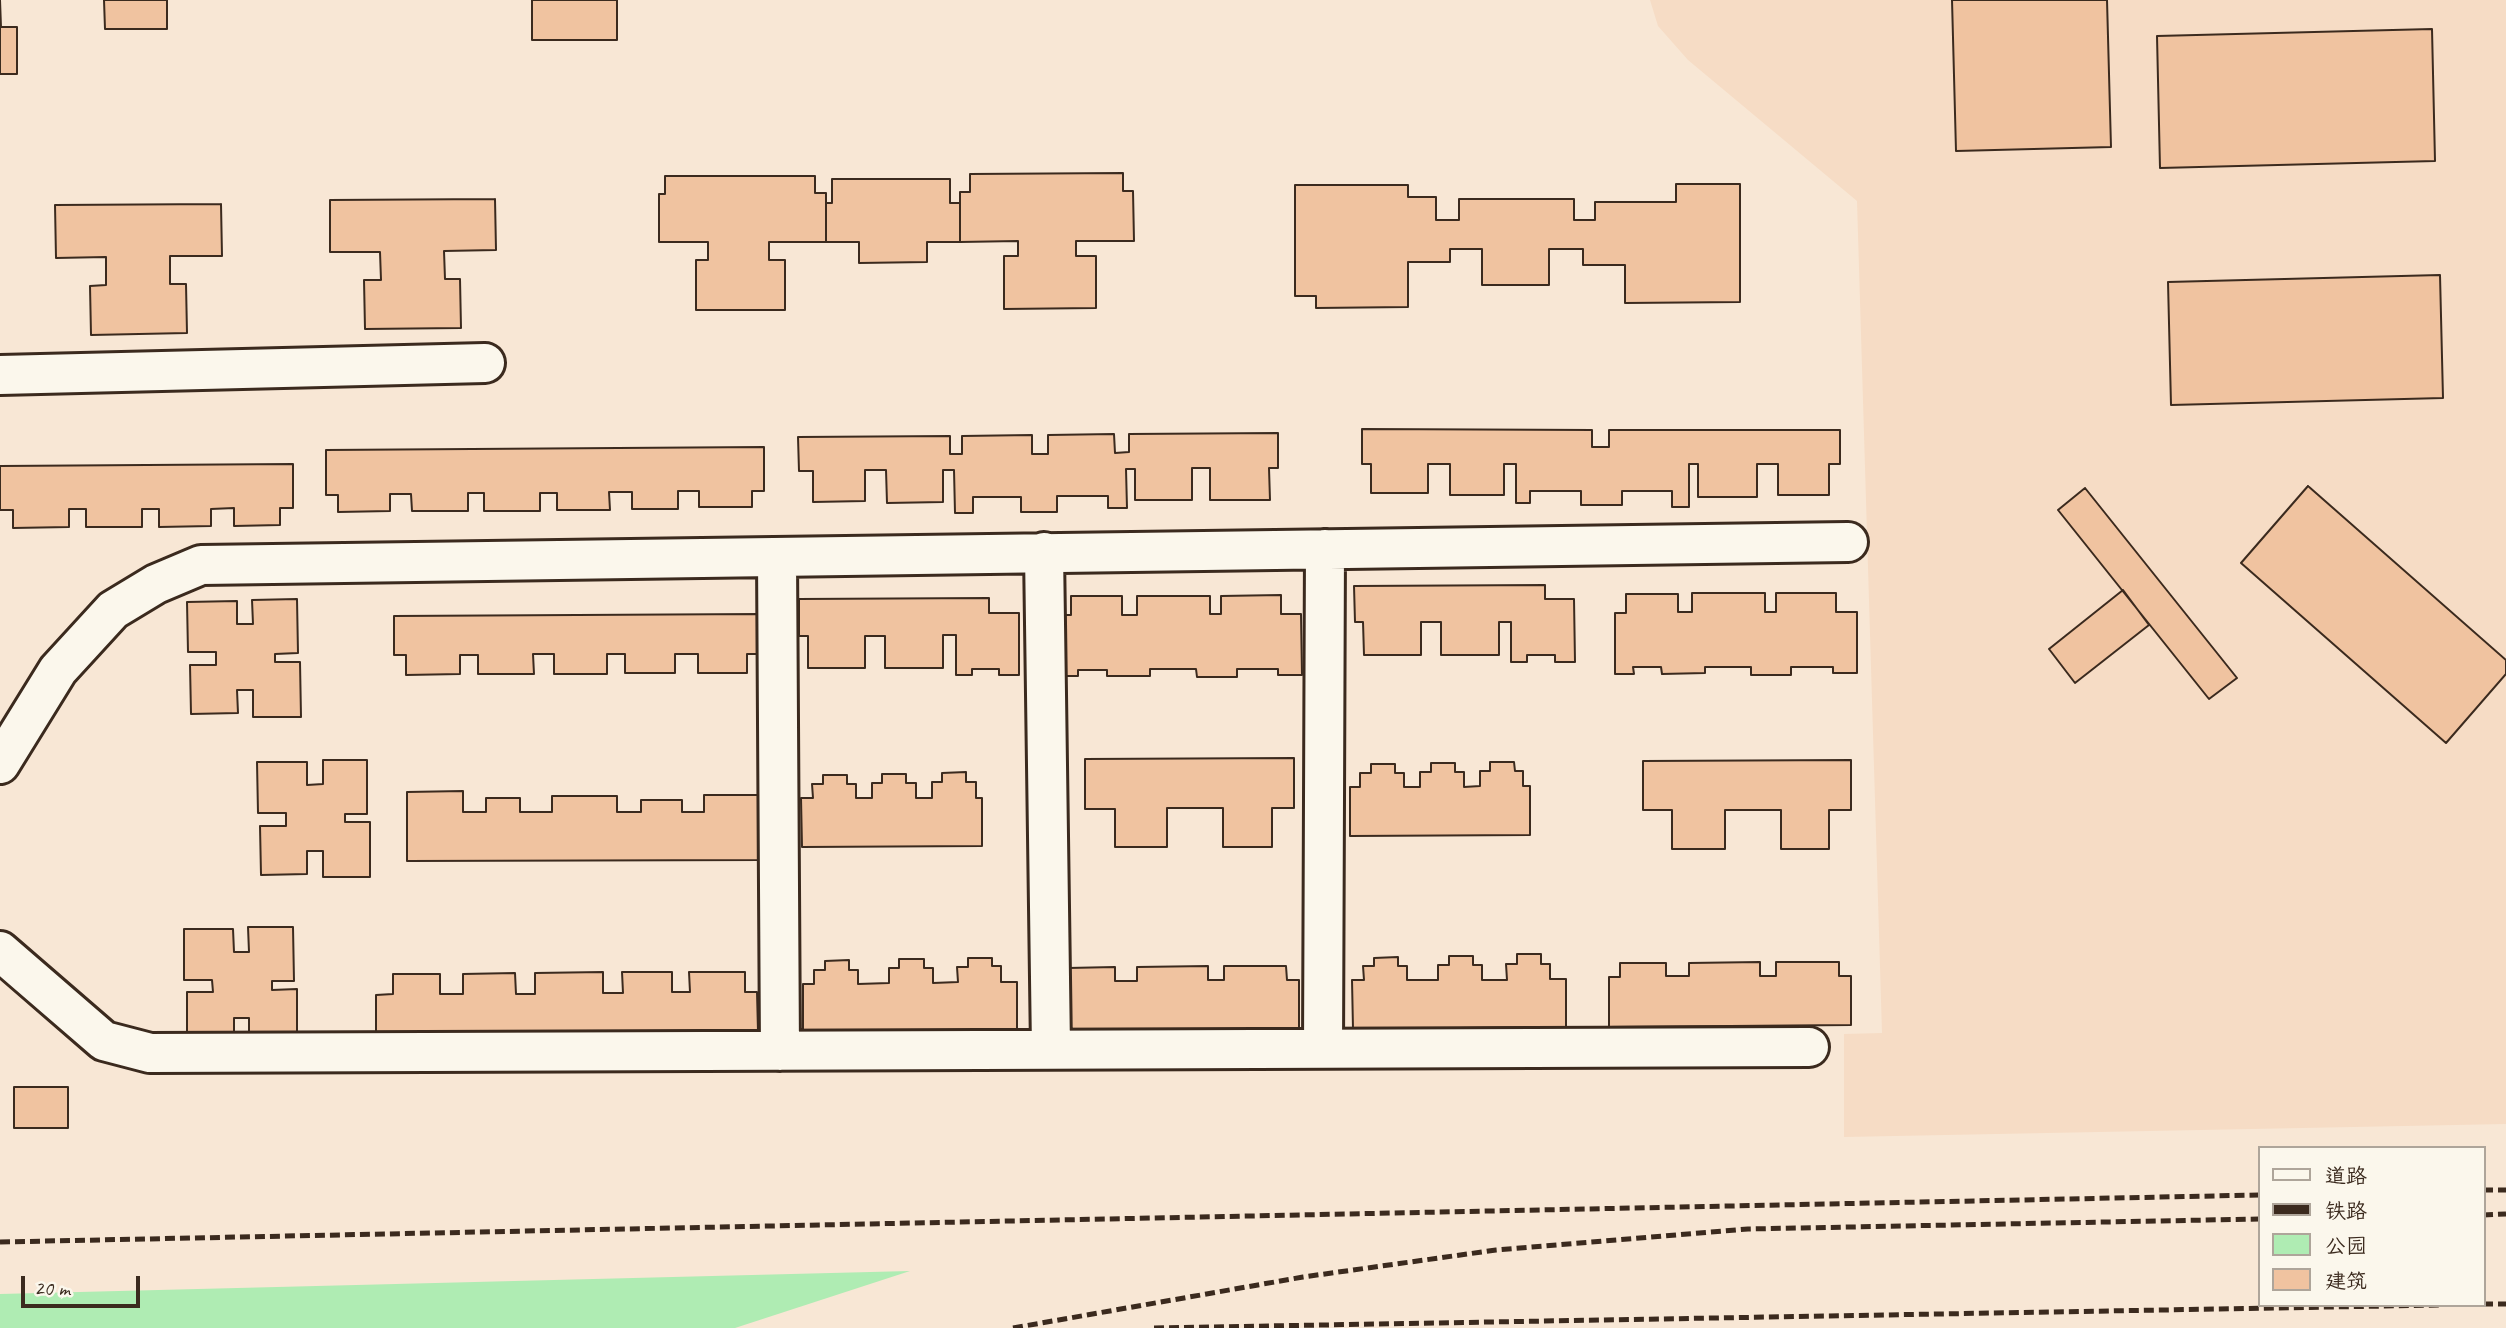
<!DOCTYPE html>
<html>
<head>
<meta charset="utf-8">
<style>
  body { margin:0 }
  #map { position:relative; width:2506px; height:1328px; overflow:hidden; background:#f8e7d5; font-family:Caveat,"LXGW WenKai TC",sans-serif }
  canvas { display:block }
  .legend { position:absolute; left:2258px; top:1146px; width:228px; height:161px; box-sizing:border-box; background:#fbf7ec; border:2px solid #aea59a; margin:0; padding:9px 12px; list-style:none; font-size:21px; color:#3b2a1e }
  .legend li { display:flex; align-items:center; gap:14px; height:35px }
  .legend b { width:35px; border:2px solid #aea59a }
  .scale { position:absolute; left:21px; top:1276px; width:119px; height:32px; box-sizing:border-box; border:4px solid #3b2a1e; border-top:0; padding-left:9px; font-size:21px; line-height:24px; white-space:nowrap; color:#3b2a1e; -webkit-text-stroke:5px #fbf7ec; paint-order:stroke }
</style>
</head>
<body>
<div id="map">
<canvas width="2506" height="1328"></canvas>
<ul class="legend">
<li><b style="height:9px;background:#fbf7ec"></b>道路</li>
<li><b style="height:9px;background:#3b2a1e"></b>铁路</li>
<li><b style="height:19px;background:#afecb3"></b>公园</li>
<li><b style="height:19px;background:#f0c3a0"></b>建筑</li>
</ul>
<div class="scale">20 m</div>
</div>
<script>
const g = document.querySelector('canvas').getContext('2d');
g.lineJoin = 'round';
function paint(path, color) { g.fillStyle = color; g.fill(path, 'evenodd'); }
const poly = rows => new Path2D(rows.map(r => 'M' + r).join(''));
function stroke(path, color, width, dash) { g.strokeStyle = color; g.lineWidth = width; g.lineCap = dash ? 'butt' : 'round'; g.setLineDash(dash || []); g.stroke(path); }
paint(poly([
  [1650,0,2506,0,2506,1124,1844,1137,1844,1034,1882,1033,1857,201,1688,60,1658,26]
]), '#f6dcc5');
paint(poly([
  [910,1271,735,1328,0,1328,0,1294]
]), '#afecb3');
const building = poly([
  [0,0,1,27,17,27,17,74,0,74,0,0],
  [104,0,167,0,167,29,105,29,104,0],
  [532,0,617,0,617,40,532,40,532,0],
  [1952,0,2107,0,2111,147,1956,151,1952,0],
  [2432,29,2435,161,2160,168,2157,36,2432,29],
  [1123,173,1123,191,1133,191,1134,241,1076,241,1076,256,1096,256,1096,308,1004,309,1004,256,1018,256,1018,241,960,242,960,192,970,192,970,174,1123,173],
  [665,176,815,176,815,193,826,193,826,242,769,242,769,260,785,260,785,310,696,310,696,260,708,260,708,242,659,242,659,194,665,194,665,176],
  [832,179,950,179,950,203,960,203,960,242,927,242,927,262,859,263,859,242,826,242,826,203,832,203,832,179],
  [1676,184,1740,184,1740,302,1625,303,1625,265,1583,265,1583,249,1549,249,1549,285,1482,285,1482,249,1450,249,1450,262,1408,262,1408,307,1316,308,1316,296,1295,296,1295,185,1408,185,1408,197,1436,197,1436,220,1459,220,1459,199,1574,199,1574,220,1595,220,1595,202,1676,202,1676,184],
  [495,199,496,250,444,251,445,279,460,279,461,328,365,329,364,280,381,280,380,252,330,252,330,200,495,199],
  [221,204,222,256,170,256,170,284,186,284,187,333,91,335,90,286,106,285,106,257,56,258,55,205,221,204],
  [2440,275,2443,398,2171,405,2168,282,2440,275],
  [1362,429,1592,430,1592,447,1609,447,1609,430,1840,430,1840,464,1829,464,1829,495,1778,495,1778,464,1757,464,1757,497,1698,497,1698,464,1689,464,1689,507,1672,507,1672,491,1622,491,1622,505,1581,505,1581,491,1530,491,1530,503,1516,503,1516,464,1504,464,1504,495,1450,495,1450,464,1428,464,1428,493,1371,493,1371,464,1362,464,1362,429],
  [1278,433,1278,468,1269,468,1270,500,1210,500,1210,468,1192,468,1192,500,1135,500,1135,469,1126,469,1127,508,1108,508,1108,496,1057,496,1057,512,1021,512,1021,497,973,497,973,513,955,513,954,470,943,470,943,502,887,503,886,470,865,470,865,501,813,502,813,471,799,471,798,437,950,436,950,454,962,454,962,436,1032,435,1032,454,1048,454,1048,435,1114,434,1115,453,1129,452,1129,434,1278,433],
  [764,447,764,491,752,491,752,507,699,507,699,491,678,491,678,509,632,509,632,492,609,492,610,510,557,510,557,493,540,493,540,511,484,511,484,493,468,493,468,511,412,511,411,494,390,494,390,511,338,512,338,495,326,495,326,450,764,447],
  [293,464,293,508,280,508,280,525,234,526,234,508,211,509,211,526,159,527,159,509,142,509,142,527,86,527,86,509,69,509,69,527,13,528,13,510,0,510,0,466,293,464],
  [2308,486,2506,660,2506,674,2446,743,2241,563,2308,486],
  [2085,488,2237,678,2209,699,2058,510,2085,488],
  [1545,585,1545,599,1574,599,1575,662,1555,662,1555,655,1527,655,1527,662,1511,662,1511,622,1499,622,1499,655,1441,655,1441,622,1421,622,1421,655,1364,655,1363,622,1355,622,1354,586,1545,585],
  [2123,590,2149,625,2075,683,2049,649,2123,590],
  [1692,593,1765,593,1765,612,1776,612,1776,593,1836,593,1836,612,1857,612,1857,673,1833,673,1833,667,1791,667,1791,675,1751,675,1751,667,1705,667,1705,673,1662,674,1661,667,1633,667,1634,674,1615,674,1615,613,1626,613,1626,594,1678,594,1678,612,1692,612,1692,593],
  [1281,595,1281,614,1301,614,1302,675,1278,675,1278,669,1237,669,1237,677,1197,677,1196,669,1150,669,1150,676,1107,676,1107,670,1078,670,1078,676,1060,676,1060,615,1071,615,1071,596,1122,596,1122,615,1137,615,1137,596,1210,596,1210,614,1221,614,1221,596,1281,595],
  [989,598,989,613,1019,613,1019,675,999,675,999,669,972,669,972,675,956,675,956,635,943,635,943,668,885,668,885,636,865,636,865,668,808,668,808,636,799,636,799,599,989,598],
  [297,599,298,653,275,654,275,662,300,662,301,717,253,717,253,690,237,690,238,713,191,714,190,665,216,665,216,652,188,652,187,602,237,601,237,624,253,624,252,600,297,599],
  [760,614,760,654,747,654,747,673,698,673,698,654,675,654,675,673,625,673,625,654,607,654,607,674,554,674,554,654,533,654,534,674,478,674,478,655,460,655,460,674,406,675,406,655,394,655,394,616,760,614],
  [1294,758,1294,808,1272,808,1272,847,1223,847,1223,808,1167,808,1167,847,1115,847,1115,809,1085,809,1085,759,1294,758],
  [323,760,367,760,367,814,345,814,345,822,370,822,370,877,323,877,323,851,307,851,307,874,261,875,260,826,286,826,286,813,258,813,257,762,307,762,307,785,323,784,323,760],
  [1851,760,1851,810,1829,810,1829,849,1781,849,1781,810,1725,810,1725,849,1672,849,1672,810,1643,810,1643,761,1851,760],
  [1490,762,1514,762,1515,771,1523,771,1523,786,1530,786,1530,835,1350,836,1350,787,1360,787,1360,773,1371,773,1371,764,1395,764,1395,773,1404,773,1404,787,1420,787,1420,772,1431,772,1431,763,1455,763,1455,772,1464,772,1464,787,1480,786,1480,771,1490,771,1490,762],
  [966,772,966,782,976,782,976,798,982,798,982,846,802,847,801,798,813,798,812,784,823,784,823,775,847,775,847,784,856,784,856,798,872,798,872,783,882,783,882,774,906,774,906,783,916,783,916,798,932,798,932,782,942,782,942,773,966,772],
  [463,791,463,812,486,812,486,798,520,798,520,812,552,812,552,796,617,796,617,812,641,812,641,800,682,800,682,812,704,812,704,795,763,795,763,860,407,861,407,792,463,791],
  [248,927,293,927,294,981,272,981,272,990,297,989,297,1041,249,1042,249,1018,234,1018,234,1041,187,1041,187,992,213,992,212,980,184,980,184,929,233,929,234,952,249,952,248,927],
  [1517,954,1541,954,1541,964,1550,964,1550,979,1566,979,1566,1027,1353,1029,1352,980,1364,980,1363,966,1374,966,1374,958,1398,957,1398,966,1407,966,1407,980,1438,980,1438,965,1449,965,1449,956,1473,956,1473,965,1482,965,1482,980,1507,980,1506,964,1517,964,1517,954],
  [968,958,992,958,992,966,1001,966,1001,982,1017,982,1017,1031,803,1032,803,984,814,984,814,970,825,970,825,961,849,960,849,970,858,970,858,984,889,983,889,968,899,968,899,959,924,959,924,968,933,968,933,983,958,982,957,967,968,967,968,958],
  [1760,962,1760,976,1776,976,1776,962,1839,962,1839,976,1851,976,1851,1025,1609,1027,1609,977,1620,977,1620,963,1666,963,1666,976,1689,976,1689,963,1760,962],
  [1208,966,1208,980,1224,980,1224,966,1286,966,1287,980,1299,980,1299,1029,1058,1031,1068,968,1115,967,1115,981,1137,981,1137,967,1208,966],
  [603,972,603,993,623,993,622,972,672,972,672,992,690,992,689,972,745,972,745,992,757,992,758,1031,376,1033,376,995,393,994,393,974,440,974,440,994,463,994,463,974,515,973,516,994,535,994,535,973,603,972],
  [14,1087,68,1087,68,1128,14,1128,14,1087]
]);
paint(building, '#f0c3a0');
stroke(building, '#3b2a1e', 2);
const minor = poly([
  [0,375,485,363],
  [1044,552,1051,1049],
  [777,557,780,1051],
  [0,764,58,670,113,610,156,584,201,565,1848,542],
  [0,951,104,1041,150,1053,1809,1047],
  [1323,1049,1325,549]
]);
stroke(minor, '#3b2a1e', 44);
stroke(minor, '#fbf7ec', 38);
stroke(poly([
  [2483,1190,2506,1190],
  [2483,1215,2506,1214],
  [0,1242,2259,1195],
  [2483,1304,2506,1304],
  [1013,1328,1303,1277,1496,1250,1748,1229,2259,1219],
  [1154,1328,2442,1305]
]), '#3b2a1e', 5, [10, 5]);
</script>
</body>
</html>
